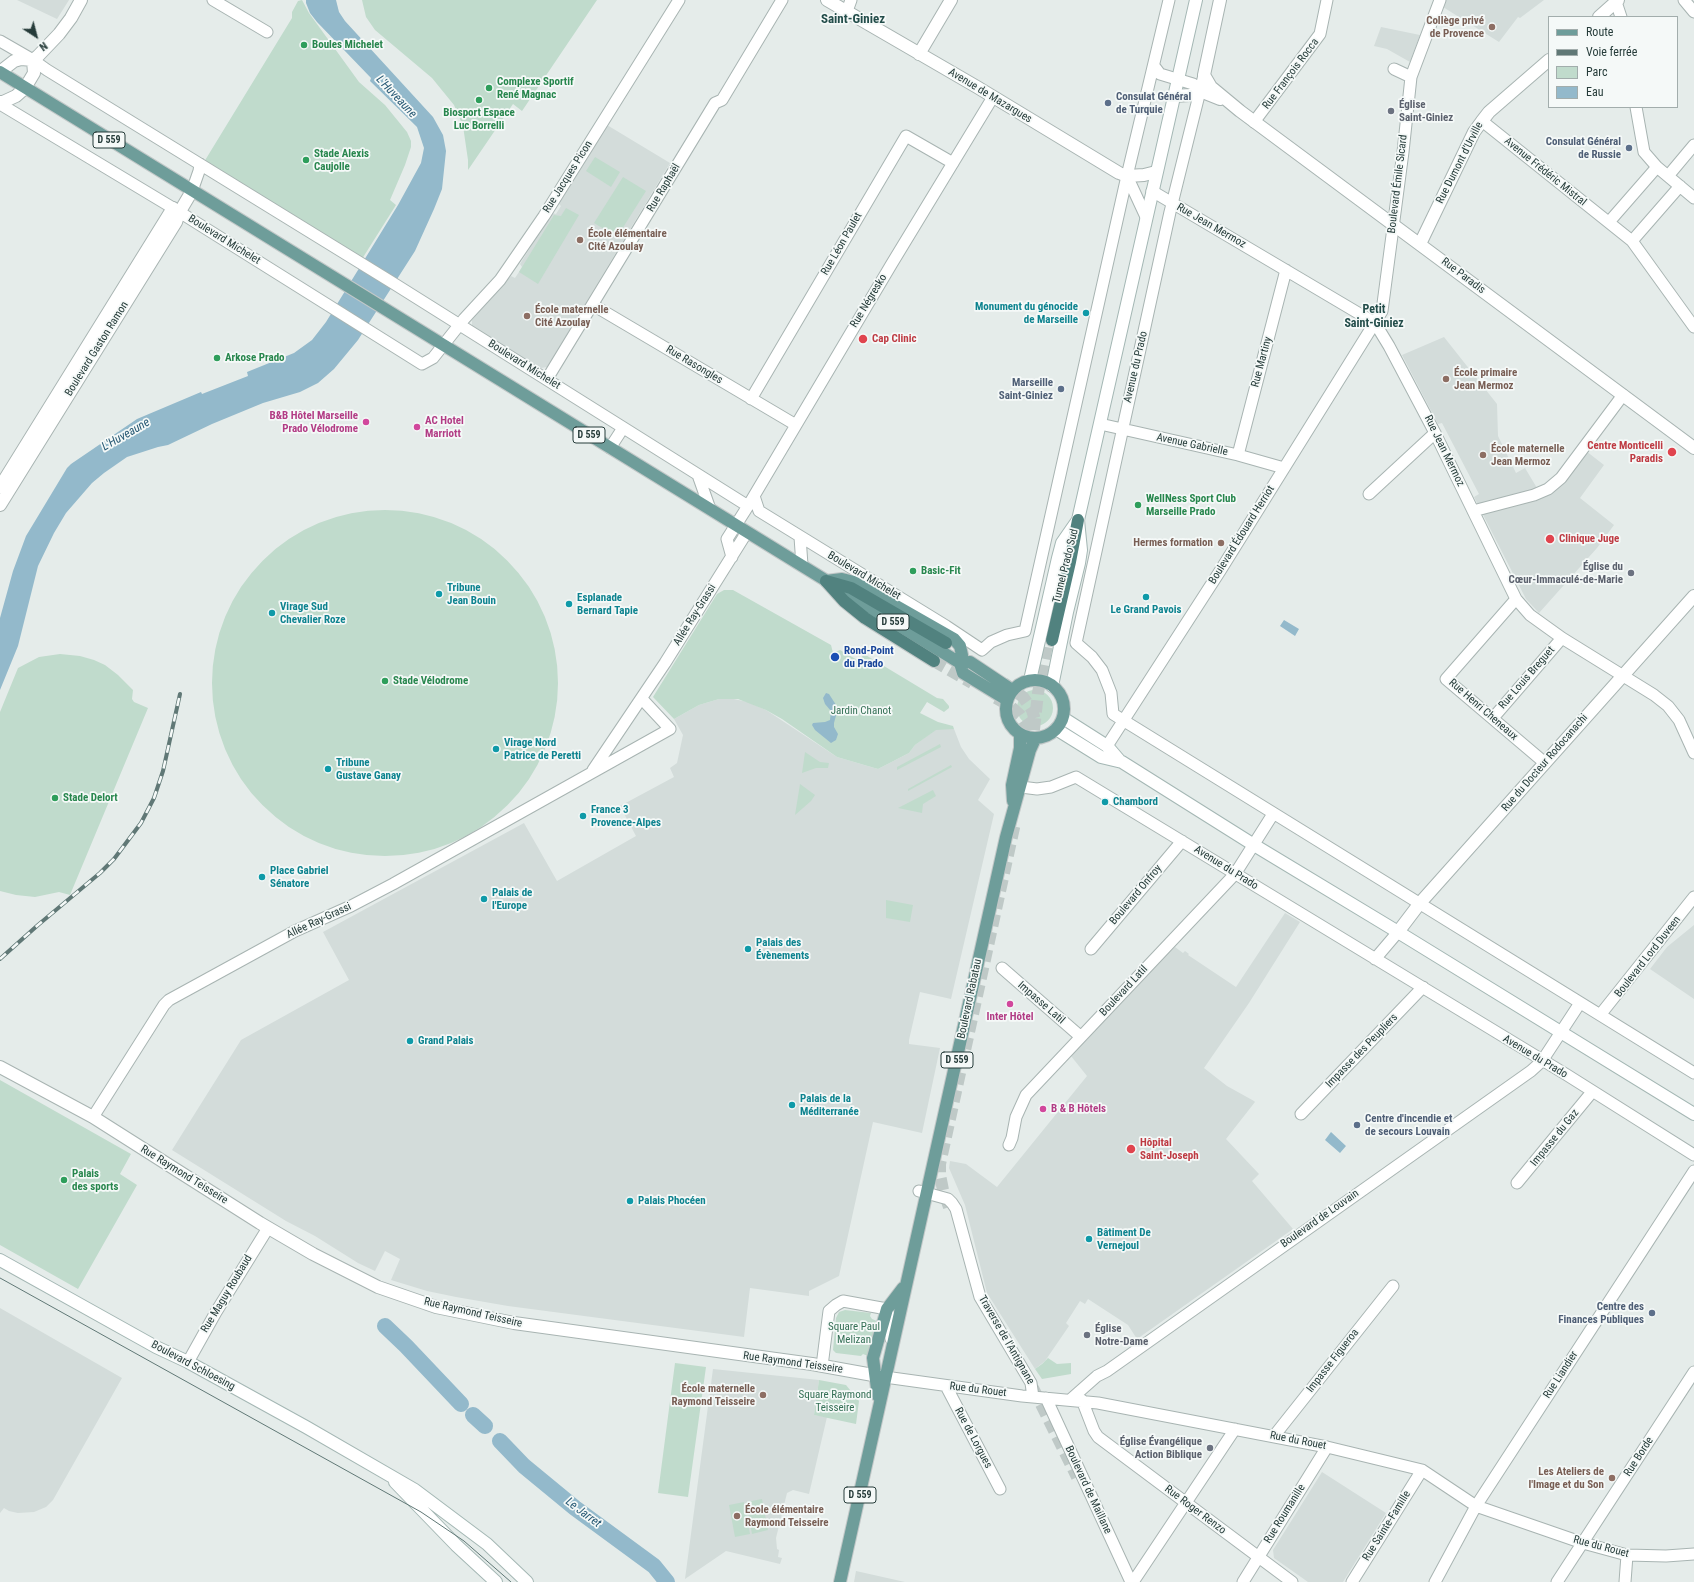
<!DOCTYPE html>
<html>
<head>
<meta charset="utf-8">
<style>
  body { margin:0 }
  #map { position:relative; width:1694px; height:1582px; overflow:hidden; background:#e5ecea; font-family:"Roboto Condensed",sans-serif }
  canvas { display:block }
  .legend { position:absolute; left:1548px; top:16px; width:130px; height:92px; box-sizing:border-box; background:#f5f9f8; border:1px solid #a2adac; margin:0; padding:5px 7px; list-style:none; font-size:12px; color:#263c3a }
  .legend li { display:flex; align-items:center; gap:8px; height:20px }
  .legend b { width:20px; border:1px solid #a2adac }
  .north { position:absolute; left:16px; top:16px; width:40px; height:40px; -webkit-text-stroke:3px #f5f9f8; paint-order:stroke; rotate:144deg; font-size:11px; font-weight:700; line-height:16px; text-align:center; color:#263c3a }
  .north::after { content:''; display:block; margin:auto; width:14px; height:18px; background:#263c3a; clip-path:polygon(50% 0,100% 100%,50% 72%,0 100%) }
</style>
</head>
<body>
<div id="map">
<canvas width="1694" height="1582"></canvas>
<ul class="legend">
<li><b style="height:5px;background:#6e9d9a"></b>Route</li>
<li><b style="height:5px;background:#607876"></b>Voie ferrée</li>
<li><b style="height:11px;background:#c0dbcc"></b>Parc</li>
<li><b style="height:11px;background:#93b9cb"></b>Eau</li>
</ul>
<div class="north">N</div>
</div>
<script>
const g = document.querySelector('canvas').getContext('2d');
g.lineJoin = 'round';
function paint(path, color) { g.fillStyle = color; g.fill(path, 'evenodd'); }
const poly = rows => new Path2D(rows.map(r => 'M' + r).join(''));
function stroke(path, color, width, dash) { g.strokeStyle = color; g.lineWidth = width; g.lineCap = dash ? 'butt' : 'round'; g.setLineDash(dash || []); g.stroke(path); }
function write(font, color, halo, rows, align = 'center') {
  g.font = font + ' "Roboto Condensed",sans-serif'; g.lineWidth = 3.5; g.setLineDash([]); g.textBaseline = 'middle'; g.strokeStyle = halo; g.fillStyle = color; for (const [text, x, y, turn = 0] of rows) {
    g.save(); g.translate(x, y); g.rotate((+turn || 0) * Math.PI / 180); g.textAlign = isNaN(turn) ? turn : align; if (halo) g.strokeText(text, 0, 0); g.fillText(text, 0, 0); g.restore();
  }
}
paint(poly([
  [17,0,69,0,57,19],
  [1446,0,1544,0,1520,18,1518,17,1499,42,1443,7],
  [1381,27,1420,35,1410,62,1387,49,1374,46],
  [607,125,670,163,547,367,541,368,472,327,472,320,511,276,515,278,519,272,522,267,520,264,552,213,556,214,561,206,558,203],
  [1444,337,1497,404,1498,436,1516,473,1525,468,1537,488,1558,476,1586,451,1604,465,1580,498,1614,525,1597,548,1539,613,1526,599,1474,497,1479,494,1442,423,1438,424,1402,355],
  [729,698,748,702,766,710,837,757,878,769,909,753,915,745,936,729,954,729,961,747,969,759,990,779,978,800,994,814,951,999,920,992,909,1040,909,1044,940,1048,922,1133,873,1122,839,1276,809,1291,809,1296,750,1288,744,1337,508,1306,456,1297,427,1291,391,1280,400,1259,385,1251,375,1271,358,1263,315,1236,286,1221,172,1150,241,1040,349,980,323,932,524,823,557,881,636,836,620,806,674,777,670,768,677,763,683,735,674,719,699,705,719,699],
  [1285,913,1300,922,1249,1003,1204,1068,1227,1086,1254,1101,1255,1102,1226,1139,1259,1174,1252,1181,1293,1229,1137,1339,1128,1325,1088,1299,1085,1304,1080,1301,1066,1323,1069,1326,1045,1361,1035,1369,987,1293,965,1205,949,1168,950,1161,966,1164,997,1187,1087,1076,1071,1056,1169,951,1170,952,1175,947,1183,953,1185,951,1189,954,1188,955,1236,987],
  [1694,925,1694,999,1650,969,1667,947],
  [0,1308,122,1378,53,1500,46,1507,34,1512,18,1513,9,1511,4,1508,0,1513],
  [713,1369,819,1380,814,1415,827,1417,809,1494,793,1490,787,1493,776,1538,777,1549,779,1550,778,1557,782,1558,780,1564,726,1551,685,1579],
  [1322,1472,1386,1513,1343,1582,1308,1582,1274,1558,1273,1550],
  [856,1571,905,1582,854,1582]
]), '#d3dcda');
paint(poly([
  [302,0,309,13,359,82,385,105,407,132,411,141,411,147,405,165,390,200,396,205,362,259,204,162,292,18,292,12,298,1],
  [362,0,597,0,522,111,513,104,468,170,468,160,463,126,454,105,432,78,375,30,366,17],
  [595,157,620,172,611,187,586,171],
  [623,177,646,191,617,237,594,223],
  [566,208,579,215,538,284,519,272,554,215,561,216],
  '212 683a173 173 0 1 1 346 0a173 173 0 1 1-346 0Z',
  [724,590,733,590,831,645,833,653,840,650,859,661,864,654,937,698,943,699,949,706,949,708,944,712,927,702,920,713,938,722,953,726,954,729,936,730,915,745,909,753,878,769,837,757,782,719,766,710,738,699,719,699,699,705,674,719,653,697,717,594],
  [60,654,80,656,94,660,105,665,118,675,133,690,132,699,134,702,148,708,70,895,59,892,35,897,16,895,0,891,0,712,18,668,39,657],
  '1017 708a18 18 0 1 1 36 0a18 18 0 1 1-36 0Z',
  [940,744,941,747,897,770,897,767],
  [805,752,820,762,829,763,828,768,816,768,802,773],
  [951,765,952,767,908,791,908,789],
  [800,784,815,795,811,801,795,815],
  [933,790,936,796,923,804,922,813,898,808],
  [886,900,913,905,910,922,886,918],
  [0,1080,131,1154,120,1174,137,1185,78,1289,0,1245],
  [845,1310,871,1313,870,1316,872,1319,877,1321,868,1356,863,1354,861,1356,836,1353,833,1350,836,1318,839,1312],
  [1048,1358,1057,1364,1071,1363,1071,1374,1042,1379,1035,1369,1042,1364],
  [675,1363,706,1367,688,1497,658,1493],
  [819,1380,846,1385,859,1401,856,1424,814,1415],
  [762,1499,768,1530,752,1534,746,1502],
  [744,1502,750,1534,735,1537,729,1505]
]), '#c0dbcc');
paint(poly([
  [306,0,336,0,339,12,345,21,433,117,443,135,446,151,442,189,434,209,415,251,358,340,334,369,318,383,300,392,263,403,212,424,168,445,158,447,127,457,104,473,92,483,66,513,54,533,38,566,18,646,0,690,0,618,13,571,26,536,67,468,71,464,137,419,201,392,202,394,248,376,247,372,294,353,312,340,326,322,398,205,421,163,424,148,417,127,370,81,371,78,317,22,310,13,306,3],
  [1284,620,1299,629,1295,636,1280,626],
  [826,693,829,694,838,708,834,723,834,727,838,734,836,740,831,743,815,730,812,725,813,723,825,722,830,720,831,711,825,704,823,698],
  [1331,1132,1346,1146,1340,1153,1325,1140]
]), '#93b9cb');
stroke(poly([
  [385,1326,406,1346,461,1404],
  [473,1415,485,1426],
  [500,1441,524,1466,575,1508,654,1566,667,1582]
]), '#93b9cb', 16);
stroke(poly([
  [934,661,972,683],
  [1004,683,1023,697,1032,710,1035,720],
  [996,698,1010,706,1020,715,1029,728,1032,740],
  [1032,748,1038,693,1048,639],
  [949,1207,943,1190,940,1175,940,1164,1015,823],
  [1033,1388,1077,1477]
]), '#bfc9c7', 12, [12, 6]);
const minor = poly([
  [213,0,267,32],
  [1684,0,1694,12],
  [1616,2,1621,17],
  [847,11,851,0],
  [0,41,33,60,47,70,393,283,748,506],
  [1154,66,1160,74,1193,84,1200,91],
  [1394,69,1411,77],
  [1204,75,1170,212,1076,643,1092,657,1102,670,1111,693,1113,714,1694,1073],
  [0,104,173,208,422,364,433,358,464,319,500,280,544,216,679,0],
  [1636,107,1644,152,1657,167,1694,198],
  [1482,121,1632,241,1694,327],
  [1254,122,1320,34,1327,0],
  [1127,176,1146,217],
  [1668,176,1694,145],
  [192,191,199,171,200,164],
  [1152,191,1375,323,1389,346,1435,433,1516,599,1530,615,1562,638,1654,695,1668,706,1679,720,1694,753],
  [1609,222,1657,167],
  [1632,241,1680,186],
  [593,305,796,425],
  [547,379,715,103,722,100,782,0],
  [751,399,906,136,953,163],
  [1100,424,1238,455,1284,468],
  [610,448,623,428],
  [1238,455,1286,270],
  [698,475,710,509],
  [1369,494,1435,433],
  [754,496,759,511,946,626,982,650,991,642,1007,635,1025,631,1127,176,1169,0],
  [1473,511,1534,495,1548,489,1561,478,1623,395],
  [800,537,802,565],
  [732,557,727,539,748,506,891,265,993,97],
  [1516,599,1446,679,1545,763],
  [1493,718,1562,638],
  [1107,746,1220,571,1382,311,1403,152,1411,77,1440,0],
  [593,770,665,663,747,532],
  [1021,787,1037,789,1051,787,1076,777,1567,1075,1694,1155],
  [1091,949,1182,841],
  [1375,959,1398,932],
  [1002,968,1081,1037],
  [1600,1015,1694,897],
  [1301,1114,1423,987],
  [93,1117,164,1005,169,1000,295,931,351,906,393,884,670,729,642,699],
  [1009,1145,1012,1138,1016,1117,1026,1095,1235,874,1273,814],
  [1517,1183,1592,1092],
  [919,1191,948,1199,952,1203,956,1209,980,1297,1031,1383,1033,1397],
  [188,1362,216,1312,268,1228],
  [822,1366,829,1311,836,1305,843,1301,887,1309,891,1322,891,1339],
  [885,1377,1022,1396,1098,1403,1327,1447,1422,1470,1476,1506,1583,1543,1627,1555,1666,1556,1694,1554],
  [946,1386,1000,1489],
  [1046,1398,1131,1582],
  [1071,1399,1097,1376,1107,1371,1531,1071,1542,1061,1580,1003],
  [1082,1400,1094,1431,1098,1437,1292,1582],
  [1274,1436,1393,1286],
  [1133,1582,1235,1429],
  [1243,1582,1327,1447],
  [1352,1582,1422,1470],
  [1435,1582,1476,1506,1694,1171],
  [1557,1582,1694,1372],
  [1625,1582,1627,1555]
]);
const tertiary = poly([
  [827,0,977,87,1119,173,1127,176,1144,175,1156,172],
  [1220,0,1204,75,1211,87,1240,111,1694,448],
  [1599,17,1618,0],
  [919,54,951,0],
  [0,72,14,61,21,59,33,60,38,56,59,34,71,18,81,0],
  [1174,96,1190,95,1200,91,1220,99],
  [0,102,3,102,16,96,25,88,34,73,33,60],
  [1420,244,1474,132,1482,121,1489,112,1549,60],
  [0,487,173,208],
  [0,505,176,222,179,213,192,191],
  [1398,932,1420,903,1694,596],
  [0,1067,93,1117,260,1223,313,1254,378,1287,436,1307,514,1323,812,1364,884,1377]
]);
const secondary = poly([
  [1030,680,1058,558,1062,543,1078,520],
  [1052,686,1067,612,1079,563,1081,550,1078,520,1196,0],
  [1063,718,1107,746,1119,760],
  [1056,729,1101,757,1122,762,1254,845,1398,932,1694,1114],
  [0,1260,156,1347,188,1362,306,1427,415,1490,487,1544,527,1582],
  [395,1482,456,1545,496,1582]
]);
const primary = poly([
  [0,72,960,663,970,662,1012,690],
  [826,581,842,579,854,582,954,639,960,646,962,655,960,663,963,673,1007,700],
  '1006 709a29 29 0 1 1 58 0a29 29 0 1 1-58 0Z',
  [1013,801,1012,785,1020,748,1020,735],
  [878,1396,873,1358,887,1309,903,1288],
  [840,1582,1006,837,1030,750,1035,739]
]);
const trunk = poly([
  [826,581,844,601,865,618,934,661],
  [826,581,851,588,946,643],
  [1052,640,1070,562,1078,520]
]);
stroke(minor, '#a8b4b2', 13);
stroke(tertiary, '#a8b4b2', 14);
stroke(secondary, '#a4b7b4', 14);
stroke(primary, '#c2c8c8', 14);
stroke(trunk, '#c2c8c8', 14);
stroke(minor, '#fff', 11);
stroke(tertiary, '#fff', 12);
stroke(secondary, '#fff', 12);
stroke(primary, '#6e9d9a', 12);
stroke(trunk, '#51827f', 12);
stroke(poly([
  [0,1278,421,1512,464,1541,511,1582]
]), '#607876', 1);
const rail = poly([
  [0,959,38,925,100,873,114,859,141,823,154,798,163,771,180,694]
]);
stroke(rail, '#607876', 4);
stroke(rail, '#f5f9f8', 2.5, [8]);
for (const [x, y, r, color] of [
  [1492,27,4,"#8d6e63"],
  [304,45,4,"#2e9e5b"],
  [489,88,4,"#2e9e5b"],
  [479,100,4,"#2e9e5b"],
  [1108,103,4,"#5c6f8a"],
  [1391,111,4,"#6b7280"],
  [1629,148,4,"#5c6f8a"],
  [306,160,4,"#2e9e5b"],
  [580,240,4,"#8d6e63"],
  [1086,313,4,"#0f9aa8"],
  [527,316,4,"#8d6e63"],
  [863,339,5,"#e0444e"],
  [217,358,4,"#2e9e5b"],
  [1446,379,4,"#8d6e63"],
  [1061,389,4,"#5c6f8a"],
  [366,422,4,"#d1479c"],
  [417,427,4,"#d1479c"],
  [1672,452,5,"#e0444e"],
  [1483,455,4,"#8d6e63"],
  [1138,505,4,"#2e9e5b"],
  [1550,539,5,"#e0444e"],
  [1221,543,4,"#8d6e63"],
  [913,571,4,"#2e9e5b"],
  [1631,573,4,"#6b7280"],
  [439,594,4,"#0f9aa8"],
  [1146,597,4,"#0f9aa8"],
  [569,604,4,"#0f9aa8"],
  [272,613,4,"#0f9aa8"],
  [835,657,5,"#1a4fb4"],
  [385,681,4,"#2e9e5b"],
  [496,749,4,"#0f9aa8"],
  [328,769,4,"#0f9aa8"],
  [55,798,4,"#2e9e5b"],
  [1105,802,4,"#0f9aa8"],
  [583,816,4,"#0f9aa8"],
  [262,877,4,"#0f9aa8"],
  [484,899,4,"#0f9aa8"],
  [748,949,4,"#0f9aa8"],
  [1010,1004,4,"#d1479c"],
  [410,1041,4,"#0f9aa8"],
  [792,1105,4,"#0f9aa8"],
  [1043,1109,4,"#d1479c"],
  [1357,1125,4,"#5c6f8a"],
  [1131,1149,5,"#e0444e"],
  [64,1180,4,"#2e9e5b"],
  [630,1201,4,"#0f9aa8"],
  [1089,1239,4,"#0f9aa8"],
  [1652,1313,4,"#5c6f8a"],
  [1087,1335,4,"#6b7280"],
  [763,1395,4,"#8d6e63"],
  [1210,1448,4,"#6b7280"],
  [1612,1478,4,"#8d6e63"],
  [737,1516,4,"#8d6e63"]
]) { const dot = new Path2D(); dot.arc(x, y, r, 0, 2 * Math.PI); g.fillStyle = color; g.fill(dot); stroke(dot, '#f5f9f8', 1.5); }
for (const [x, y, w] of [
  [109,140,32],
  [589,435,32],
  [893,622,32],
  [957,1060,32],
  [860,1495,32]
]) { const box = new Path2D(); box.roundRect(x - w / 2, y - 8, w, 16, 3); g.fillStyle = '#f5f9f8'; g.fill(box); stroke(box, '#263c3a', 1); }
write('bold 10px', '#263c3a', null, [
  ["D 559",109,140],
  ["D 559",589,435],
  ["D 559",893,622],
  ["D 559",957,1060],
  ["D 559",860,1495]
]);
write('bold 11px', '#785e54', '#f5f9f8', [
  ["Collège privé",1484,21,"right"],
  ["de Provence",1484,34,"right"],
  ["École élémentaire",588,234],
  ["Cité Azoulay",588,247],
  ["École maternelle",535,310],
  ["Cité Azoulay",535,323],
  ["École primaire",1454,373],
  ["Jean Mermoz",1454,386],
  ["École maternelle",1491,449],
  ["Jean Mermoz",1491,462],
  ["Hermes formation",1213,543,"right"],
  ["École maternelle",755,1389,"right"],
  ["Raymond Teisseire",755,1402,"right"],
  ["Les Ateliers de",1604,1472,"right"],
  ["l'Image et du Son",1604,1485,"right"],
  ["École élémentaire",745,1510],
  ["Raymond Teisseire",745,1523]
], 'left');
write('bold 11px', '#27864d', '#f5f9f8', [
  ["Boules Michelet",312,45],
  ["Complexe Sportif",497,82],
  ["René Magnac",497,95],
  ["Biosport Espace",479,113,"center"],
  ["Luc Borrelli",479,126,"center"],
  ["Stade Alexis",314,154],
  ["Caujolle",314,167],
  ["Arkose Prado",225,358],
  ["WellNess Sport Club",1146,499],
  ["Marseille Prado",1146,512],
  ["Basic-Fit",921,571],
  ["Stade Vélodrome",393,681],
  ["Stade Delort",63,798],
  ["Palais",72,1174],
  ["des sports",72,1187]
], 'left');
write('11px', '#263c3a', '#f5f9f8', [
  ["Rue François Rocca",1291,74,-53],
  ["Avenue de Mazargues",990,96,31],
  ["Rue Dumont d'Urville",1460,163,-63],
  ["Avenue Frédéric Mistral",1545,172,39],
  ["Rue Jacques Picon",568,177,-58],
  ["Boulevard Émile Sicard",1398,184,-83],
  ["Rue Raphaël",664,188,-59],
  ["Rue Jean Mermoz",1211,226,30],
  ["Boulevard Michelet",224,240,32],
  ["Rue Léon Paulet",842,244,-60],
  ["Rue Paradis",1463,276,37],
  ["Rue Négresko",869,301,-59],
  ["Boulevard Gaston Ramon",97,349,-58],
  ["Rue Martiny",1262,362,-75],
  ["Boulevard Michelet",524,365,32],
  ["Rue Rasongles",694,365,31],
  ["Avenue du Prado",1136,367,-77],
  ["Avenue Gabrielle",1192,445,12],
  ["Rue Jean Mermoz",1444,451,64],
  ["Boulevard Édouard Herriot",1242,535,-58],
  ["Tunnel Prado Sud",1066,566,-76],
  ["Boulevard Michelet",864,576,31],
  ["Allée Ray-Grassi",695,615,-58],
  ["Rue Louis Breguet",1527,678,-49],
  ["Rue Henri Cheneaux",1483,710,41],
  ["Rue du Docteur Rodocanachi",1545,763,-49],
  ["Avenue du Prado",1226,868,32],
  ["Boulevard Onfroy",1136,895,-50],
  ["Allée Ray-Grassi",319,921,-25],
  ["Boulevard Lord Duveen",1648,957,-52],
  ["Boulevard Latil",1124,991,-47],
  ["Boulevard Rabatau",970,999,-78],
  ["Impasse Latil",1041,1003,41],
  ["Impasse des Peupliers",1362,1051,-46],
  ["Avenue du Prado",1535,1057,31],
  ["Impasse du Gaz",1555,1138,-51],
  ["Rue Raymond Teisseire",184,1175,32],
  ["Boulevard de Louvain",1320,1219,-35],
  ["Rue Maguy Roubaud",227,1294,-59],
  ["Rue Raymond Teisseire",473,1313,13],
  ["Traverse de l'Antignane",1006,1340,60],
  ["Impasse Figueroa",1333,1361,-52],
  ["Rue Raymond Teisseire",793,1363,8],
  ["Boulevard Schloesing",193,1366,28],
  ["Rue Liandier",1561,1375,-57],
  ["Rue du Rouet",978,1390,7],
  ["Rue de Lorgues",973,1438,62],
  ["Rue du Rouet",1298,1441,11],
  ["Rue Borde",1639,1457,-57],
  ["Boulevard de Maillane",1088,1490,65],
  ["Rue Roger Renzo",1195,1510,37],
  ["Rue Roumanille",1285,1514,-58],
  ["Rue Sainte-Famille",1387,1526,-58],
  ["Rue du Rouet",1601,1547,15]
]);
write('bold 11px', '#4e5e75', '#f5f9f8', [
  ["Consulat Général",1116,97,"left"],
  ["de Turquie",1116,110,"left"],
  ["Consulat Général",1621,142],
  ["de Russie",1621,155],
  ["Marseille",1053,383],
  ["Saint-Giniez",1053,396],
  ["Centre d'incendie et",1365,1119,"left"],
  ["de secours Louvain",1365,1132,"left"],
  ["Centre des",1644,1307],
  ["Finances Publiques",1644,1320]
], 'right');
write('bold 11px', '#5b616d', '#f5f9f8', [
  ["Église",1399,105],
  ["Saint-Giniez",1399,118],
  ["Église du",1623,567,"right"],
  ["Cœur-Immaculé-de-Marie",1623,580,"right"],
  ["Église",1095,1329],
  ["Notre-Dame",1095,1342],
  ["Église Évangélique",1202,1442,"right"],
  ["Action Biblique",1202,1455,"right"]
], 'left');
write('bold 11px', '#0d838f', '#f5f9f8', [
  ["Monument du génocide",1078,307,"right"],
  ["de Marseille",1078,320,"right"],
  ["Tribune",447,588],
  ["Jean Bouin",447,601],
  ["Esplanade",577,598],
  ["Bernard Tapie",577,611],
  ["Virage Sud",280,607],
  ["Chevalier Roze",280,620],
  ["Le Grand Pavois",1146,610,"center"],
  ["Virage Nord",504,743],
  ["Patrice de Peretti",504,756],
  ["Tribune",336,763],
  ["Gustave Ganay",336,776],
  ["Chambord",1113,802],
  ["France 3",591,810],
  ["Provence-Alpes",591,823],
  ["Place Gabriel",270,871],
  ["Sénatore",270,884],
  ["Palais de",492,893],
  ["l'Europe",492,906],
  ["Palais des",756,943],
  ["Évènements",756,956],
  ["Grand Palais",418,1041],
  ["Palais de la",800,1099],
  ["Méditerranée",800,1112],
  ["Palais Phocéen",638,1201],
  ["Bâtiment De",1097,1233],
  ["Vernejoul",1097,1246]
], 'left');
write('bold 11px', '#be3a42', '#f5f9f8', [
  ["Cap Clinic",872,339],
  ["Centre Monticelli",1663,446,"right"],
  ["Paradis",1663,459,"right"],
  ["Clinique Juge",1559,539],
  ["Hôpital",1140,1143],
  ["Saint-Joseph",1140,1156]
], 'left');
write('bold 11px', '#b23c85', '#f5f9f8', [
  ["B&B Hôtel Marseille",358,416,"right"],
  ["Prado Vélodrome",358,429,"right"],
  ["AC Hotel",425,421],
  ["Marriott",425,434],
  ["Inter Hôtel",1010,1017,"center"],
  ["B & B Hôtels",1051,1109]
], 'left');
write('bold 11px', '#164399', '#f5f9f8', [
  ["Rond-Point",844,651],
  ["du Prado",844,664]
], 'left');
write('11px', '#346f55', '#f5f9f8', [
  ["Jardin Chanot",861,711],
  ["Square Paul",854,1327],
  ["Melizan",854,1340],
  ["Square Raymond",835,1395],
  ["Teisseire",835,1408]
]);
write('italic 12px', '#265873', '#f5f9f8', [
  ["L'Huveaune",396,97,47],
  ["L'Huveaune",126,435,-30],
  ["Le Jarret",583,1513,37]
]);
write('bold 12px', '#234d4a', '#f5f9f8', [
  ["Petit",1374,310],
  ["Saint-Giniez",1374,324]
]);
write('bold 13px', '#234d4a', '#f5f9f8', [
  ["Saint-Giniez",853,20]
]);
</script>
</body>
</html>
